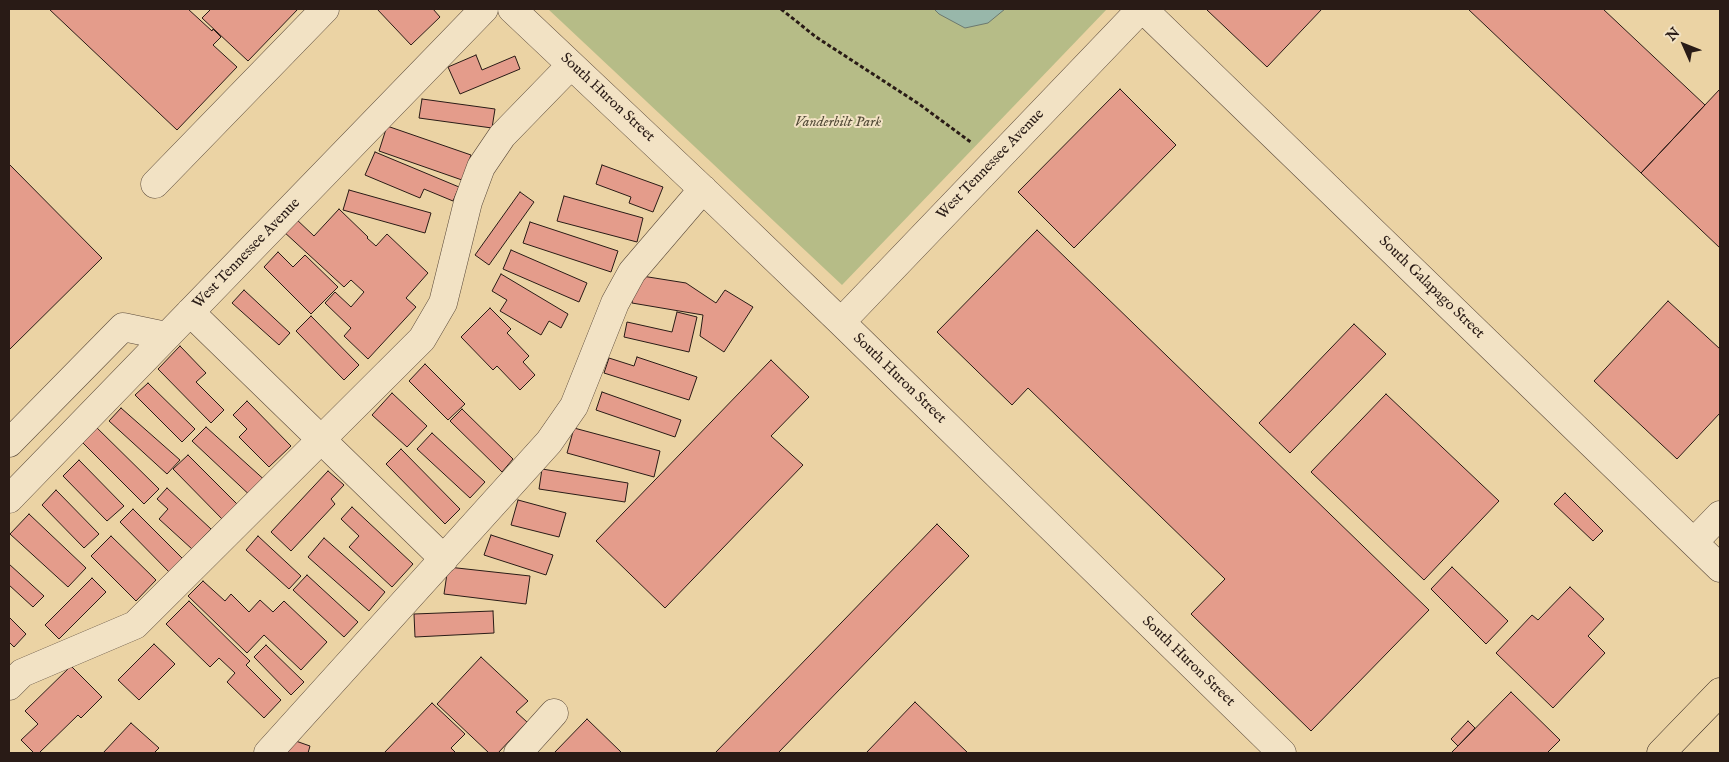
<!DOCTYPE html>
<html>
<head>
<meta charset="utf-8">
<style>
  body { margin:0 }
  #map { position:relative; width:1729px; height:762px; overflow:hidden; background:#ebd3a4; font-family:"IM FELL English",serif }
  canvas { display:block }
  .frame { position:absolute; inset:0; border:10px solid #291b16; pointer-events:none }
  .north { position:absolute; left:1659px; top:20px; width:50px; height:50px; -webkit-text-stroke:4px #f2e2c4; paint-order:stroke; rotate:314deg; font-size:14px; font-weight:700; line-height:20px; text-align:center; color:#291b16 }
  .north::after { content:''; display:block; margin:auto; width:18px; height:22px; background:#291b16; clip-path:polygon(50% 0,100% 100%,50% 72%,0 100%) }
</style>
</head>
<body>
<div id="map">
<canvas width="1729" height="762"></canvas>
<div class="frame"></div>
<div class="north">N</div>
</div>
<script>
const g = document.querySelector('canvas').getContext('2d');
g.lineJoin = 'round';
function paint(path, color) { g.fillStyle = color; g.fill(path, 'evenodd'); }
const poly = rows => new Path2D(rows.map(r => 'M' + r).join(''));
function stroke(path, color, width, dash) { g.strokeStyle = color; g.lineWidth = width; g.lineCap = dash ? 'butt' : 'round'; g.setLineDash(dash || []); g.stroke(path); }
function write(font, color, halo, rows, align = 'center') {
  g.font = font + ' "IM FELL English",serif'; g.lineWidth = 4; g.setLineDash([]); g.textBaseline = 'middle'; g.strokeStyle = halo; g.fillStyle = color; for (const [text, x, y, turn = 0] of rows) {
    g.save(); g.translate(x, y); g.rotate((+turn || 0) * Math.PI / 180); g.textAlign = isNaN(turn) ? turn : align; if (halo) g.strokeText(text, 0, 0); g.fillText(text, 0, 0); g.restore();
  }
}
paint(poly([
  [548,9,1107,9,842,285]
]), '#b6bc87');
const water = poly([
  [934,9,1005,9,988,23,965,28,939,14,934,9]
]);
paint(water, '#98b7aa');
stroke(water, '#6c796f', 1);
const building = poly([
  [49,9,188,9,212,31,213,29,221,37,213,45,237,67,177,130,49,9],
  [211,9,298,9,248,61,202,18,211,9],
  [377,9,433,9,440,17,411,45,377,9],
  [1209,9,1322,9,1267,67,1207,10,1209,9],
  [1468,9,1603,9,1705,105,1641,173,1468,9],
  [476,55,482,70,515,56,520,69,460,94,448,67,476,55],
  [1120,89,1176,145,1074,248,1018,192,1120,89],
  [1720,89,1720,248,1641,173,1720,89],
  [422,99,495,109,492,128,419,118,422,99],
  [387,126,471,155,462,180,379,151,387,126],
  [375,152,459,187,453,201,424,189,420,198,365,175,375,152],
  [9,164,102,258,9,350,9,164],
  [602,165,663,187,653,212,629,203,631,197,596,184,602,165],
  [349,190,431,213,425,233,343,210,349,190],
  [520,192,534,202,489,265,475,255,520,192],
  [564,196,643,218,637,242,557,221,564,196],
  [339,209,368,237,367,238,376,246,387,234,428,273,406,298,416,307,368,359,344,336,351,328,325,303,335,292,351,307,364,292,351,280,344,287,283,231,295,218,314,236,339,209],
  [530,222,618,251,611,272,523,243,530,222],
  [1037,230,1429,610,1311,731,1191,614,1225,579,1028,388,1012,405,937,332,1037,230],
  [511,250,587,283,579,302,503,269,511,250],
  [278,252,293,267,305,255,338,287,311,314,264,267,278,252],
  [501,274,568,314,561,328,549,321,541,335,500,311,507,300,492,291,501,274],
  [642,276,686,283,716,303,725,290,753,307,724,352,700,336,703,315,632,303,634,288,642,276],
  [244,290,290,333,279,345,232,303,244,290],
  [1668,301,1720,349,1720,413,1677,459,1594,381,1668,301],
  [490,308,511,329,507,333,529,356,523,362,535,375,520,390,497,366,493,370,461,337,490,308],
  [677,312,697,317,689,352,624,337,627,322,672,332,677,312],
  [311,316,359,365,344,380,296,331,311,316],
  [1354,324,1386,354,1290,453,1259,423,1354,324],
  [180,346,206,373,196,382,224,410,211,423,158,369,180,346],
  [637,357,697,377,689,400,604,373,609,358,634,366,637,357],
  [771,360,809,397,771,436,803,465,665,608,596,541,771,360],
  [425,364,465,404,448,420,409,381,425,364],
  [148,383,195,429,182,442,135,395,148,383],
  [602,392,681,420,675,437,596,410,602,392],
  [392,393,427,426,407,447,372,415,392,393],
  [1386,394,1499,501,1424,580,1311,472,1386,394],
  [247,401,291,446,269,467,239,437,247,429,233,415,247,401],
  [121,408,180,460,167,474,109,421,121,408],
  [462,409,513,459,502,472,450,421,462,409],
  [93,424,159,489,144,504,79,439,93,424],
  [206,427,269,484,255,500,192,441,206,427],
  [574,428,660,451,654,477,567,453,574,428],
  [432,433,485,482,470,498,417,449,432,433],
  [401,449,460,509,445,524,386,464,401,449],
  [188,455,239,506,224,521,173,469,188,455],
  [79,460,124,506,107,521,63,476,79,460],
  [542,469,628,483,625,502,539,489,542,469],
  [328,471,344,485,331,499,335,504,291,551,271,532,328,471],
  [167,488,211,529,192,549,159,519,168,509,157,499,167,488],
  [56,490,99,534,84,548,42,505,56,490],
  [1565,493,1603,531,1593,541,1554,504,1565,493],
  [518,500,566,513,559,537,511,525,518,500],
  [352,507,413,564,392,587,349,547,359,536,341,519,352,507],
  [133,509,184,560,171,574,120,522,133,509],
  [29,514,86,568,68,587,10,534,29,514],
  [937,524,969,556,778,753,715,753,937,524],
  [491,535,553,555,546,575,484,555,491,535],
  [111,536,156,580,136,601,91,556,111,536],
  [258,536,301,576,289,589,246,550,258,536],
  [324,538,385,592,369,611,308,557,324,538],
  [9,564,44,596,33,607,9,585,9,564],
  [448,567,530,576,526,604,444,594,448,567],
  [1452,567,1508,621,1486,644,1431,589,1452,567],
  [307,575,358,622,344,637,293,590,307,575],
  [92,578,106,592,59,639,45,625,92,578],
  [203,581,225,601,231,594,249,612,260,600,273,612,284,601,327,642,301,670,264,635,247,653,188,596,203,581],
  [1570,587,1604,619,1588,636,1605,653,1553,708,1496,653,1532,615,1538,620,1570,587],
  [189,601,250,661,246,665,281,700,264,718,227,682,235,673,219,658,210,667,166,624,189,601],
  [493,611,494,633,415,637,414,614,493,611],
  [9,617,26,634,14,647,9,642,9,617],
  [154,644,175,664,139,700,118,680,154,644],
  [266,645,304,682,291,695,254,657,266,645],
  [481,657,528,701,516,712,527,722,498,753,489,753,437,704,481,657],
  [71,666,102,697,81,718,78,715,39,753,34,753,21,740,38,724,25,711,71,666],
  [1511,692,1560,740,1547,753,1451,753,1511,692],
  [915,702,968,753,866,753,915,702],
  [432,703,465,734,451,748,456,753,384,753,432,703],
  [587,719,622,753,554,753,587,719],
  [1468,721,1475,728,1458,746,1451,739,1468,721],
  [131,723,159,748,154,753,103,753,131,723],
  [290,739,310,746,308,753,285,753,290,739]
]);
paint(building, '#e49c8b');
stroke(building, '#291b16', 1);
const minor = poly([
  [512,9,710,196,841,322,1282,753],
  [1143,9,1720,568],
  [155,184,325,9],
  [190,312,444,559],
  [841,322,1141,9],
  [9,443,123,327,166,336],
  [9,499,484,9],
  [1694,542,1720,515],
  [9,686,22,673,135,625,422,339,443,303,468,202,481,167,502,136,571,65],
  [268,753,549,442,574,406,615,303,632,272,703,189],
  [518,753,554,713]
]);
const major = poly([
  [1661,753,1720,692]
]);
stroke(minor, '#5a493a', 29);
stroke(major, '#291b16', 29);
stroke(poly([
  [781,9,816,37,919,104,972,143]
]), '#291b16', 3, [4, 2.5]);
stroke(minor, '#f2e2c4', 28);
stroke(major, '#ebd3a4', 28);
write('15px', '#291b16', '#f2e2c4', [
  ["South Huron Street",607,98,43],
  ["West Tennessee Avenue",991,165,-46],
  ["West Tennessee Avenue",247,254,-46],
  ["South Galapago Street",1431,288,44],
  ["South Huron Street",899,379,44],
  ["South Huron Street",1188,662,44]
]);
write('italic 15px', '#534b38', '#f2e2c4', [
  ["Vanderbilt Park",838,123]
]);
</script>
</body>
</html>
